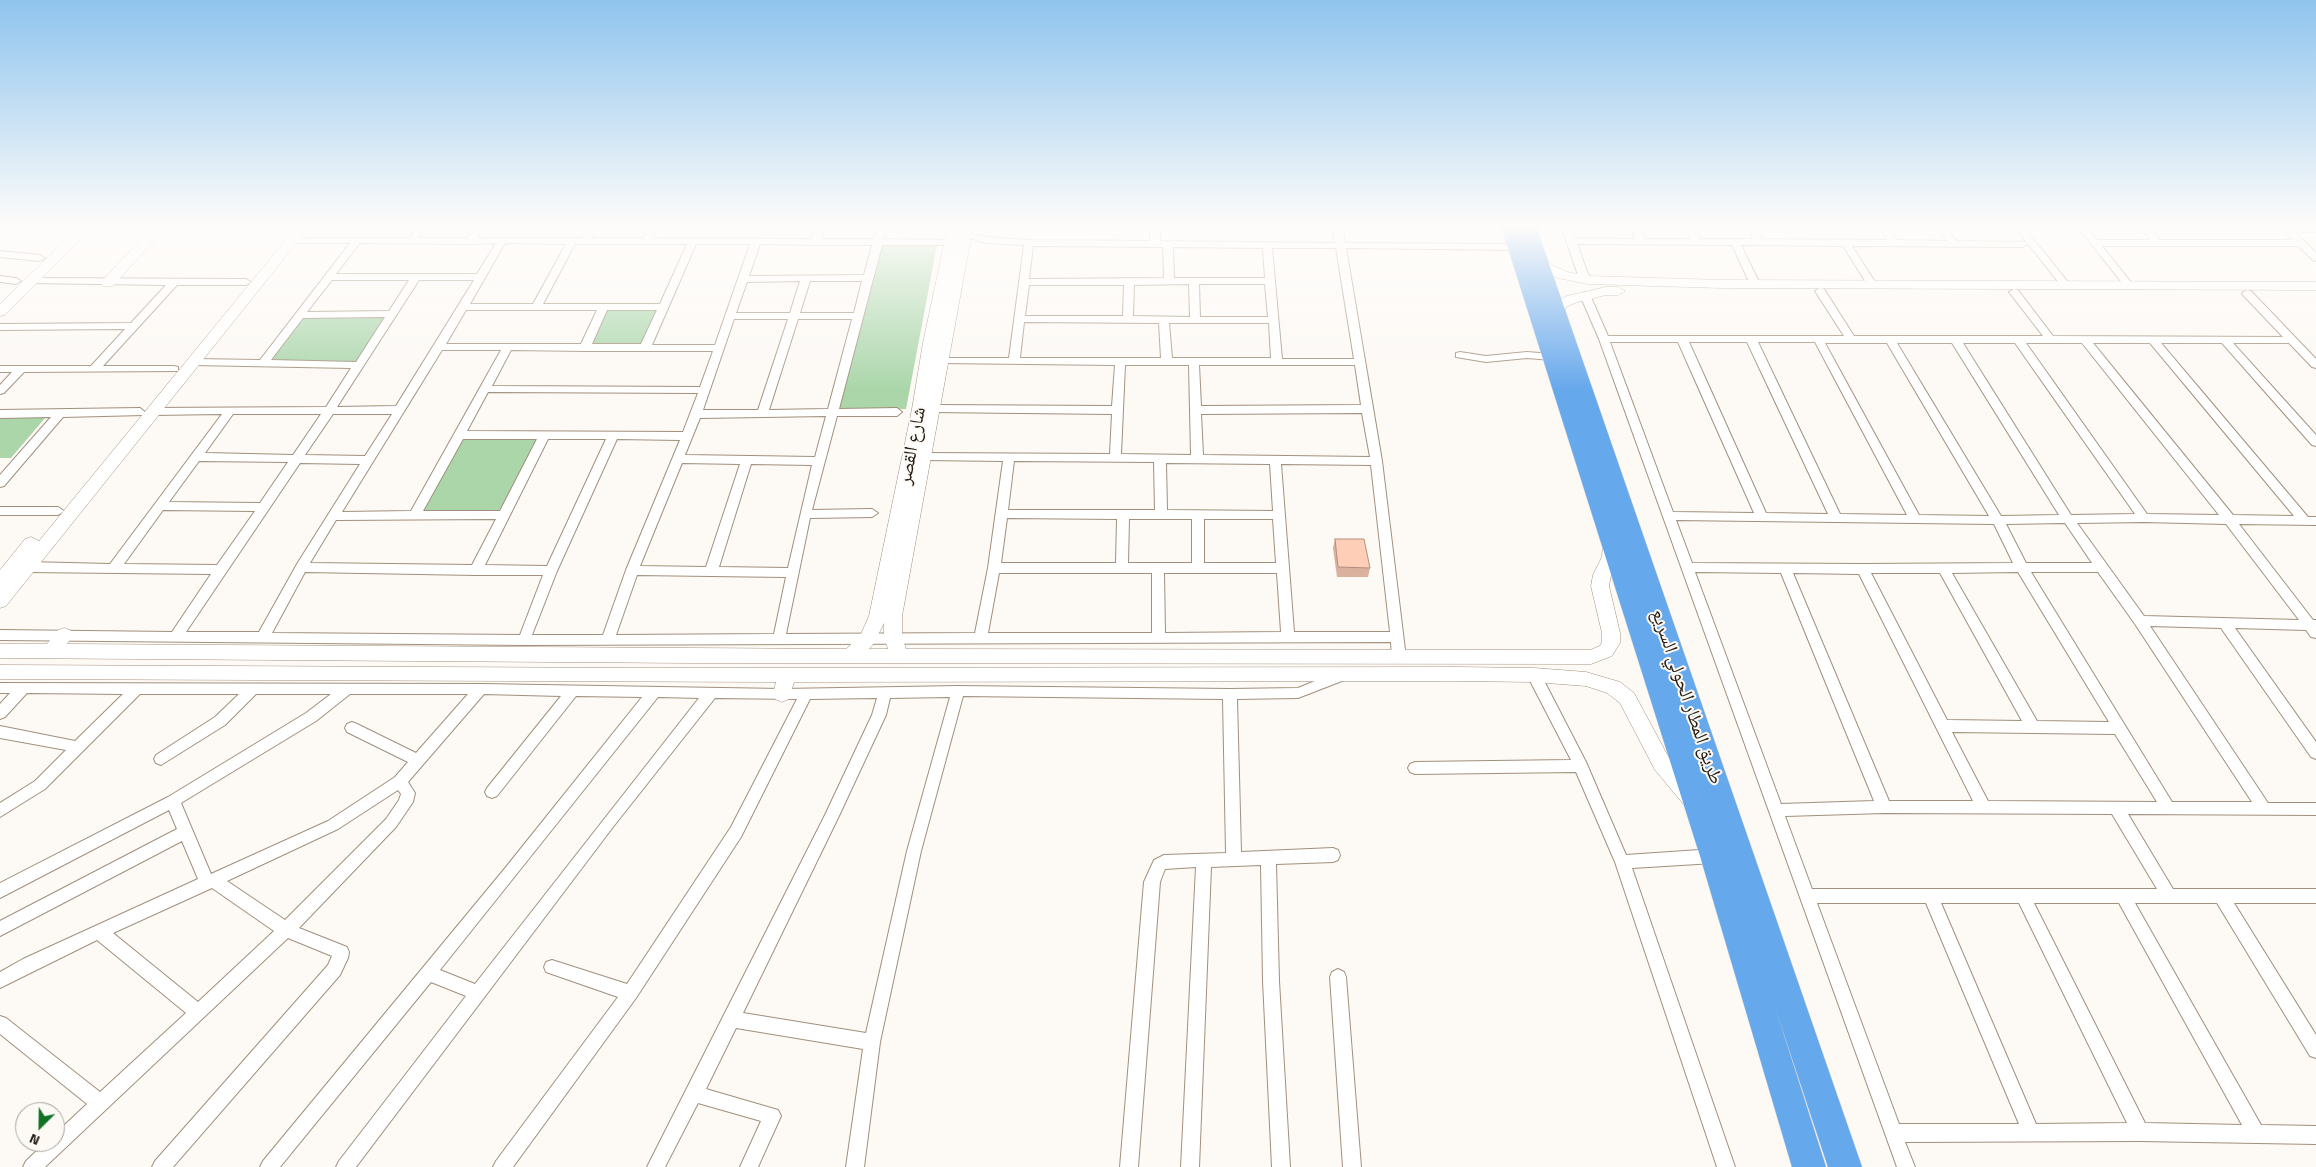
<!DOCTYPE html>
<html>
<head>
<meta charset="utf-8">
<style>
  body { margin:0 }
  #map { position:relative; width:2316px; height:1167px; overflow:hidden; background:#fdf9f5; font-family:"Titillium Web",sans-serif }
  canvas { display:block }
  .north { position:absolute; left:15px; top:1102px; width:50px; height:50px; box-sizing:border-box; background:#fdf9f5; border:1px solid #a5a19b; border-radius:50%; rotate:203deg; font-size:14px; font-weight:700; line-height:20px; text-align:center; color:#221c14 }
  .north::after { content:''; display:block; margin:auto; width:18px; height:22px; background:#0f7323; clip-path:polygon(50% 0,100% 100%,50% 72%,0 100%) }
</style>
</head>
<body>
<div id="map">
<canvas width="2316" height="1167"></canvas>
<div class="north">N</div>
</div>
<script>
const g = document.querySelector('canvas').getContext('2d');
g.lineJoin = 'round';
function paint(path, color) { g.fillStyle = color; g.fill(path, 'evenodd'); }
const poly = rows => new Path2D(rows.map(r => 'M' + r).join(''));
function stroke(path, color, width, dash) { g.strokeStyle = color; g.lineWidth = width; g.lineCap = dash ? 'butt' : 'round'; g.setLineDash(dash || []); g.stroke(path); }
function write(font, color, halo, rows, align = 'center') {
  g.font = font + ' "Titillium Web","Noto Naskh Arabic",sans-serif'; g.lineWidth = 4; g.setLineDash([]); g.textBaseline = 'middle'; g.strokeStyle = halo; g.fillStyle = color; for (const [text, x, y, turn = 0] of rows) {
    g.save(); g.translate(x, y); g.rotate((+turn || 0) * Math.PI / 180); g.textAlign = isNaN(turn) ? turn : align; if (halo) g.strokeText(text, 0, 0); g.fillText(text, 0, 0); g.restore();
  }
}
paint(poly([
  [937,245,906,409,837,410,882,246],
  [658,309,643,346,591,346,606,310],
  [302,316,386,317,356,362,268,362],
  [0,418,45,418,11,458,0,458],
  [460,437,540,437,500,512,420,512]
]), '#aad6aa');
const street = poly([
  [417,226,426,226,419,238,467,238,474,226,483,226,477,238,582,238,588,226,597,226,591,238,643,238,649,226,658,226,652,238,811,239,815,226,825,226,821,239,874,239,877,226,887,226,883,239,955,240,955,244,952,245,882,245,839,409,897,408,902,412,897,416,837,416,812,510,872,509,878,513,872,517,810,518,786,634,975,633,988,568,1003,461,924,460,920,459,918,456,920,453,1110,454,1112,414,930,412,929,409,934,405,1112,406,1115,365,939,363,938,361,943,358,1009,358,1024,245,986,243,963,236,963,232,987,237,1029,240,1150,241,1150,226,1160,226,1160,241,1335,243,1332,226,1342,226,1345,243,1516,244,1521,247,1516,250,1346,248,1382,461,1406,658,1404,662,1399,663,1394,662,1392,658,1391,642,524,645,0,640,0,630,172,632,211,574,27,572,21,567,27,562,110,564,222,414,153,415,149,414,148,411,149,408,326,407,351,368,193,365,188,362,193,359,260,360,350,243,293,243,290,242,290,238,410,238,417,226],
  [360,243,470,244,496,243,477,274,336,274,360,243],
  [505,243,566,244,533,304,470,304,505,243],
  [575,244,687,244,660,304,543,304,575,244],
  [696,244,750,244,715,345,652,345,696,244],
  [760,244,815,245,872,245,864,275,749,276,760,244],
  [1033,246,1163,247,1164,278,1029,279,1033,246],
  [1173,247,1263,248,1265,278,1174,278,1173,247],
  [1272,248,1336,248,1354,359,1282,359,1272,248],
  [332,280,409,280,389,311,307,312,332,280],
  [419,280,474,280,396,406,337,407,419,280],
  [800,281,790,313,736,313,747,282,800,281],
  [810,281,862,281,854,313,800,313,810,281],
  [1189,284,1190,317,1133,316,1134,285,1189,284],
  [1199,284,1265,284,1268,317,1200,317,1199,284],
  [1029,285,1124,285,1123,316,1025,316,1029,285],
  [466,310,597,310,581,344,446,344,466,310],
  [607,310,657,310,641,344,592,344,607,310],
  [385,317,356,362,271,360,303,318,385,317],
  [734,319,788,319,758,410,703,410,734,319],
  [798,319,852,319,828,409,769,410,798,319],
  [1024,322,1159,323,1161,358,1020,358,1024,322],
  [1169,323,1269,323,1271,358,1172,358,1169,323],
  [442,350,501,350,411,511,342,512,442,350],
  [511,350,585,351,713,351,700,387,492,386,511,350],
  [1125,365,1189,365,1191,455,1121,454,1125,365],
  [1199,365,1355,365,1361,405,1201,406,1199,365],
  [488,392,698,393,683,432,467,431,488,392],
  [1362,413,1370,457,1203,455,1201,414,1362,413],
  [233,414,321,414,293,455,205,453,233,414],
  [333,414,392,414,365,456,305,455,333,414],
  [826,416,815,457,685,455,700,418,826,416],
  [463,439,537,439,500,511,423,511,463,439],
  [548,439,606,439,547,566,485,565,548,439],
  [617,439,680,440,626,570,603,635,532,635,557,571,617,439],
  [199,461,288,462,260,503,169,502,199,461],
  [1014,461,1154,462,1155,510,1008,510,1014,461],
  [300,463,360,464,297,564,259,632,186,632,300,463],
  [682,463,740,464,706,567,640,566,682,463],
  [1166,463,1270,464,1273,511,1167,510,1166,463],
  [751,464,812,465,788,568,719,567,751,464],
  [1281,464,1371,465,1390,632,1294,632,1281,464],
  [163,510,255,511,217,565,124,564,163,510],
  [1007,518,1117,519,1116,563,1001,563,1007,518],
  [496,519,472,565,310,563,336,520,496,519],
  [1129,519,1192,519,1192,563,1128,563,1129,519],
  [1204,519,1273,519,1276,563,1204,563,1204,519],
  [305,572,476,575,543,575,520,635,272,633,305,572],
  [999,573,1152,573,1152,633,988,633,999,573],
  [1164,573,1277,573,1281,632,1165,633,1164,573],
  [637,575,786,577,774,634,616,635,637,575],
  [1561,226,1571,226,1575,238,1635,239,1630,226,1640,226,1645,239,1690,239,1685,226,1695,226,1700,239,1753,239,1747,226,1756,226,1762,239,1887,240,1879,226,1888,226,1897,240,1947,241,1937,226,1946,226,1956,241,2026,242,2014,226,2023,226,2071,286,2069,288,2063,288,2028,244,2023,247,1852,246,1877,285,1872,288,1869,287,1843,246,1741,245,1760,284,1755,287,1750,284,1732,245,1577,244,1588,274,1593,280,1588,283,1578,275,1561,226],
  [2077,226,2086,226,2097,240,2150,240,2139,226,2148,226,2160,240,2293,240,2280,226,2316,226,2316,232,2295,232,2316,253,2316,261,2313,260,2298,246,2102,246,2134,286,2129,289,2126,288,2077,226],
  [0,251,40,255,45,258,40,261,0,257,0,251],
  [0,276,16,278,21,281,16,284,0,282,0,276],
  [32,278,246,279,251,282,246,285,177,285,103,366,174,366,178,367,178,371,24,372,4,393,0,394,0,385,12,372,0,372,0,366,91,366,125,329,0,330,0,324,131,323,166,285,29,283,27,281,32,278],
  [1820,288,1824,289,1854,336,2043,336,2009,292,2014,289,2018,290,2053,336,2283,337,2243,295,2242,293,2247,290,2251,291,2316,359,2316,368,2312,367,2289,343,2233,343,2316,435,2316,446,2312,445,2222,343,2161,343,2308,517,2316,517,2316,525,2239,524,2313,620,2316,620,2316,638,2311,637,2306,630,2235,628,2316,742,2316,759,2311,757,2221,628,2150,626,2268,803,2316,803,2316,815,2128,814,2173,889,2316,889,2316,903,2234,903,2316,1035,2316,1058,2310,1056,2217,903,2135,903,2261,1125,2316,1126,2316,1144,2140,1141,1905,1142,1915,1167,1897,1167,1599,339,1580,295,1585,292,1590,295,1608,336,1844,336,1815,291,1820,288],
  [1610,342,1678,342,1754,513,1673,512,1610,342],
  [1689,342,1747,342,1828,514,1766,513,1689,342],
  [1758,342,1815,342,1907,515,1840,514,1758,342],
  [1825,343,1887,343,1989,516,1919,515,1825,343],
  [1897,343,1952,343,2059,515,2001,516,1897,343],
  [1963,343,2015,343,2135,514,2071,515,1963,343],
  [2026,343,2082,343,2219,515,2147,514,2026,343],
  [2093,343,2150,343,2294,516,2233,515,2093,343],
  [1676,520,1994,524,2013,563,1863,564,1692,563,1676,520],
  [2144,522,2226,524,2299,620,2144,616,2077,523,2144,522],
  [2065,523,2092,563,2026,563,2006,524,2065,523],
  [1695,572,1781,573,1874,801,1781,804,1695,572],
  [2018,572,2109,722,2037,721,1952,573,2018,572],
  [2031,572,2098,572,2135,624,2252,802,2172,802,2031,572],
  [1793,573,1859,574,1973,801,1889,801,1793,573],
  [1871,573,1940,573,2022,721,1947,720,1871,573],
  [1952,732,2115,734,2157,802,1988,801,1952,732],
  [1884,813,2112,814,2157,889,1812,889,1785,816,1884,813],
  [1817,903,1926,903,2019,1124,1899,1124,1817,903],
  [1941,903,2019,903,2127,1123,2036,1124,1941,903],
  [2034,903,2119,903,2242,1125,2145,1123,2034,903],
  [1460,352,1486,356,1527,352,1552,354,1557,357,1552,360,1527,358,1486,362,1456,357,1456,353,1460,352],
  [140,408,145,412,144,415,63,417,4,486,0,487,0,475,51,417,0,418,0,410,140,408],
  [0,507,58,507,64,511,58,515,0,515,0,507],
  [1342,670,1347,671,1349,675,1347,679,1298,698,1237,699,1241,852,1333,848,1338,850,1340,855,1338,860,1333,862,1276,864,1279,981,1290,1167,1272,1167,1263,981,1261,865,1211,867,1199,1167,1181,1167,1196,867,1165,869,1160,882,1138,1167,1120,1167,1144,882,1154,860,1164,855,1226,853,1223,699,963,696,921,851,880,1042,864,1167,846,1167,863,1049,736,1028,706,1089,778,1110,781,1116,758,1167,740,1167,761,1121,698,1103,665,1167,647,1167,825,815,872,715,877,698,810,699,741,837,636,998,513,1167,493,1167,496,1161,618,997,546,972,544,967,546,962,552,960,627,984,731,827,797,699,715,698,613,827,356,1167,336,1167,339,1161,466,996,431,982,280,1167,260,1167,263,1161,506,867,642,697,576,696,497,796,492,798,487,796,485,792,487,788,561,696,484,694,408,782,415,793,413,802,396,827,299,928,347,947,349,952,348,958,340,975,173,1167,152,1167,155,1161,328,965,332,956,288,938,45,1167,23,1167,26,1161,46,1142,55,1142,55,1134,87,1104,0,1034,0,1016,6,1018,100,1092,186,1013,97,940,0,988,0,972,23,959,198,879,182,841,0,936,0,921,177,829,169,810,0,898,0,883,168,797,306,713,331,694,256,694,225,725,161,765,156,763,154,759,156,755,215,717,239,694,140,694,45,789,0,817,0,803,35,781,66,750,0,738,0,726,75,741,123,694,27,693,5,717,0,719,0,704,10,693,0,693,0,683,481,684,782,689,958,686,1230,689,1298,688,1342,670],
  [350,694,468,694,416,753,357,724,352,722,347,724,345,728,347,732,408,762,395,777,328,821,211,874,181,803,316,721,350,694],
  [658,697,699,698,475,984,440,970,658,697],
  [950,697,907,851,866,1033,743,1013,838,818,886,715,890,698,950,697],
  [398,790,401,794,399,800,386,819,285,920,227,881,338,829,398,790],
  [212,888,274,931,198,1002,113,933,212,888],
  [1534,670,1539,671,1586,762,1626,855,1714,849,1719,851,1721,856,1719,861,1714,863,1632,868,1735,1167,1717,1167,1615,862,1576,772,1415,774,1410,772,1408,768,1410,764,1415,762,1571,760,1527,675,1529,671,1534,670],
  [1338,969,1344,972,1346,977,1361,1167,1343,1167,1330,977,1332,972,1338,969]
]);
const secondary = poly([
  [80,226,94,226,5,315,0,316,0,304,80,226],
  [153,226,167,226,113,286,103,286,101,283,103,280,153,226],
  [297,226,310,226,6,606,0,608,0,570,25,539,31,537,39,541,297,226],
  [948,226,973,226,902,616,902,637,906,649,1590,650,1600,646,1602,642,1602,633,1591,586,1593,575,1602,557,1603,543,1606,539,1612,537,1618,539,1621,543,1620,557,1611,575,1609,586,1620,633,1620,643,1612,656,1591,664,692,663,0,658,0,644,47,644,58,630,64,628,70,630,73,635,67,644,846,649,861,634,869,616,912,409,923,343,948,226],
  [884,623,884,637,888,649,869,649,874,643,884,623],
  [1538,253,1543,254,1552,265,1567,272,1588,276,1722,280,2316,282,2316,290,1722,288,1588,284,1558,278,1542,271,1531,257,1538,253],
  [1606,287,1618,287,1625,291,1618,295,1606,295,1577,302,1566,307,1562,319,1552,319,1550,316,1555,302,1567,296,1606,287],
  [0,665,650,668,1457,667,1534,668,1586,672,1620,682,1634,693,1669,758,1702,800,1699,806,1692,809,1685,806,1655,770,1620,703,1607,693,1586,686,1534,682,1457,681,794,682,789,699,782,702,775,699,773,694,776,682,0,679,0,665]
]);
const highway = poly([
  [1501,226,1536,226,1862,1167,1828,1167,1775,1007,1826,1167,1792,1167,1700,856,1501,226]
]);
stroke(street, '#a1907d', 2);
stroke(secondary, '#a1907d', 1);
stroke(highway, '#d7d6d5', 1);
paint(street, '#fff');
paint(secondary, '#fff');
paint(highway, '#66a8ec');
paint(poly([
  [1335,539,1370,568,1368,577,1337,577,1333,548]
]), '#dab19d');
const building = poly([
  [1335,539,1364,539,1370,568,1338,567,1335,539]
]);
paint(building, '#feceb6');
stroke(building, '#b2907f', 1);
const sky = g.createLinearGradient(0, 0, 0, 390);
sky.addColorStop(0, '#8fc4ee');
sky.addColorStop(0.58, '#fefcfa');
sky.addColorStop(1, '#fefcfa00');
g.fillStyle = sky;
g.fillRect(0, 0, 2316, 390);
write('19px', '#221c14', '#fdf9f5', [
  ["شارع القصر",913,446,-79],
  ["طريق المطار الحولي السريع",1686,697,71]
]);
</script>
</body>
</html>
